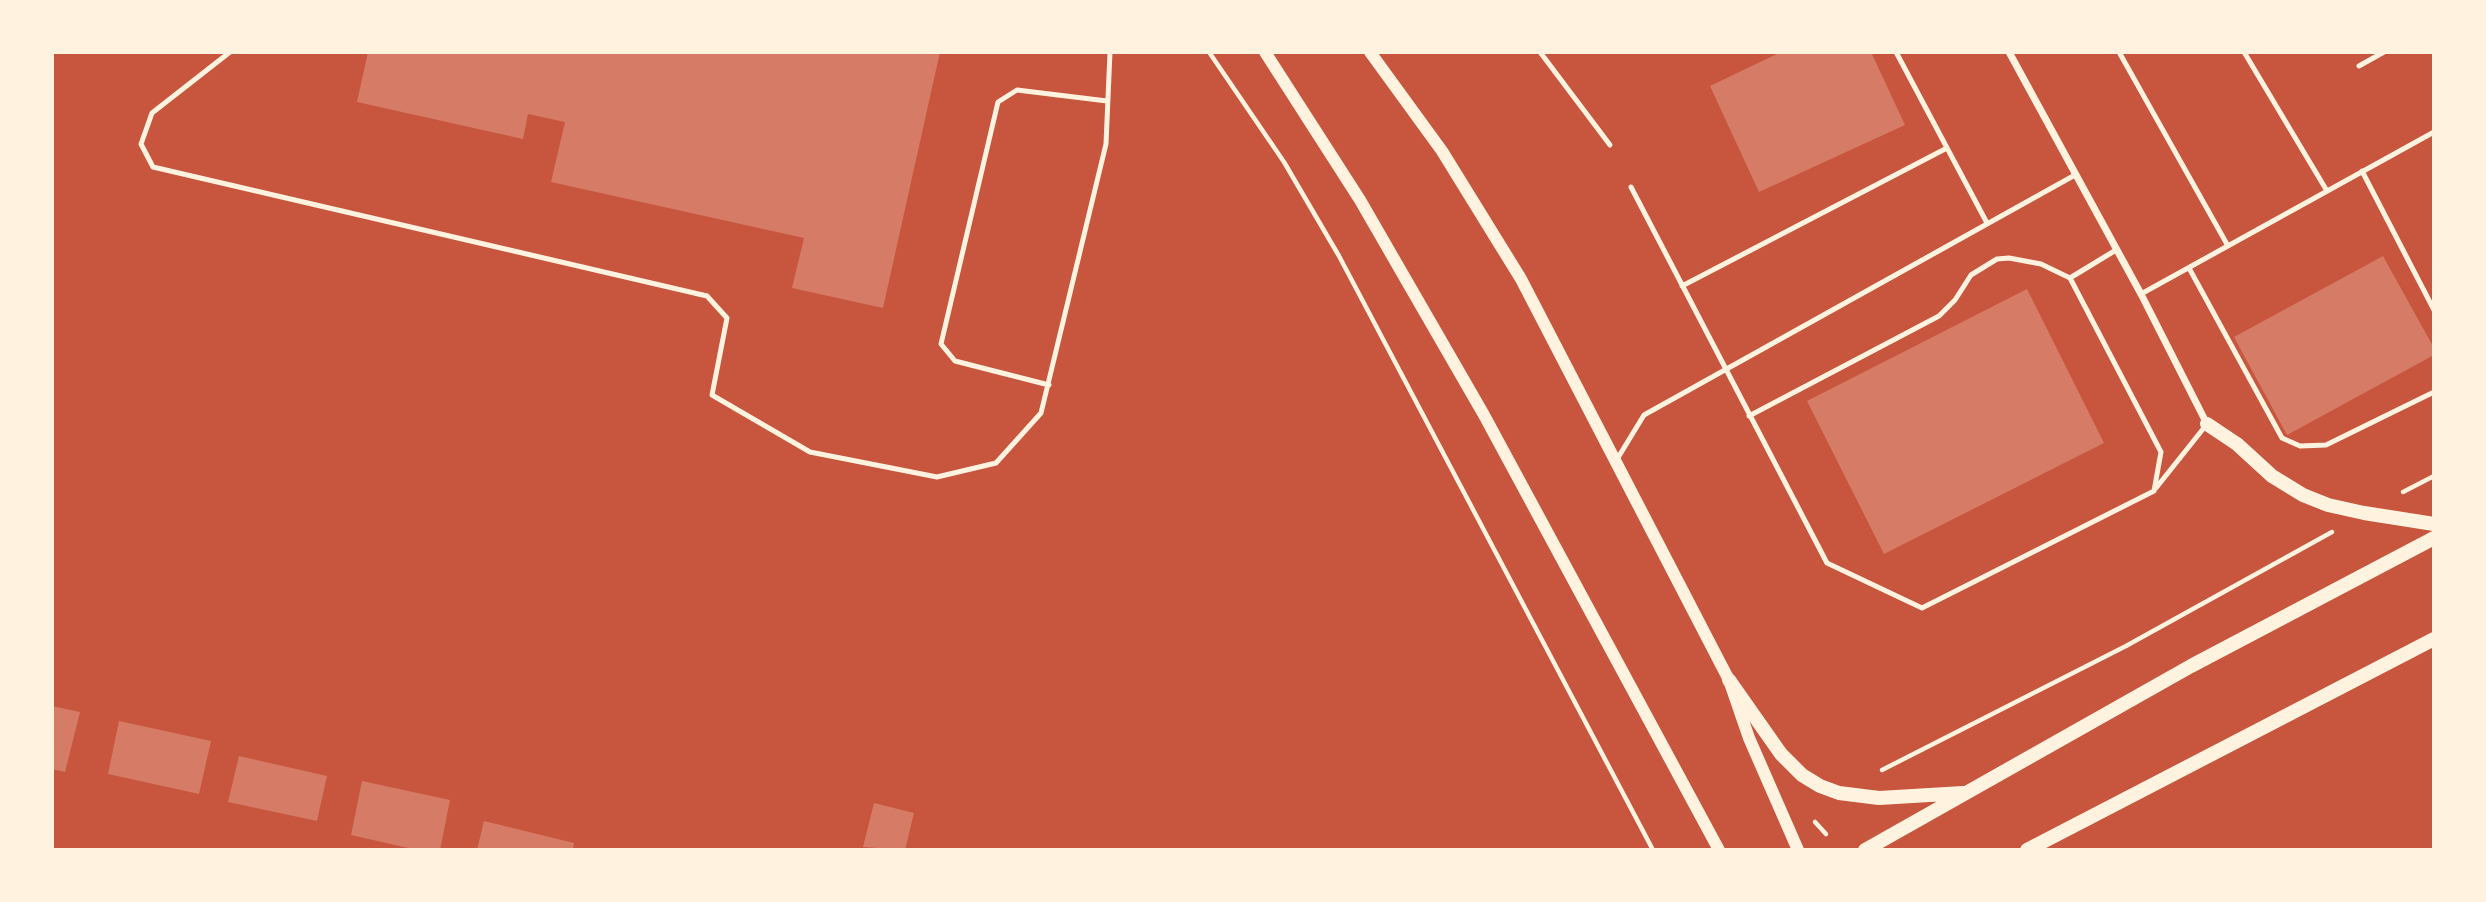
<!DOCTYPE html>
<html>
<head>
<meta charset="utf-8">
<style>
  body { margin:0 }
  #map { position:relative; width:2486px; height:902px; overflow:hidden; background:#c8553d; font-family:"Golos Text",sans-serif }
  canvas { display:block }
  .frame { position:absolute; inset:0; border:54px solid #fff3e0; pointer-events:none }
</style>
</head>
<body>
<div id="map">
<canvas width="2486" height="902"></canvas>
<div class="frame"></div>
</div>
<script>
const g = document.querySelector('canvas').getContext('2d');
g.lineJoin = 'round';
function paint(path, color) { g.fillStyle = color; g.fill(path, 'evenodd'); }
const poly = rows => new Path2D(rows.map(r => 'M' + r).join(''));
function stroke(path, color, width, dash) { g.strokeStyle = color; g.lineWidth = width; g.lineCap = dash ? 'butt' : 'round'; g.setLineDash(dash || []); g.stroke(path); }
paint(poly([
  [368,52,940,52,883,308,792,288,804,238,551,182,565,122,528,114,523,139,357,102],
  [1781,52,1871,52,1905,125,1759,192,1710,86],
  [2383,256,2434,348,2434,355,2287,435,2234,337],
  [2027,289,2104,443,1884,554,1807,401],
  [52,706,80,712,65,772,52,769],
  [119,721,211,741,199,794,108,774],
  [239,756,327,776,317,821,228,802],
  [362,781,450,800,440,850,417,850,351,835],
  [874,803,914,813,905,850,863,847],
  [484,821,574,843,573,850,477,850]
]), '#d67c66');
stroke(poly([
  [1209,52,1284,162,1339,256,1653,850],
  [2403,492,2434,476],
  [1882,770,2126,646,2332,532],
  [1815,822,1826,834]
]), '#fff3e0', 4.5);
stroke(poly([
  [230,52,152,113,141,144,153,167,707,296,727,318,712,395,810,452,937,477,996,463,1041,413,1106,144,1110,52],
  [1540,52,1610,145],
  [1896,52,1987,223],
  [2119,52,2228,246],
  [2244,52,2327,191],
  [2359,66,2384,52],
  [2362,171,2434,310],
  [1631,187,1827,563,1922,608,2154,491,2161,452,2070,278,2116,250],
  [2189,268,2282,438,2300,446,2326,445,2434,392],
  [1682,286,1947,148],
  [2141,294,2434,132],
  [1049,385,955,361,941,344,998,102,1017,90,1107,101],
  [1749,416,1939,316,1955,300,1971,275,1997,259,2009,258,2041,264,2070,278],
  [1616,461,1644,415,2075,175],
  [2156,488,2207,424]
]), '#fff3e0', 5);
stroke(poly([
  [2009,52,2141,294,2207,424]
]), '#fff3e0', 7);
stroke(poly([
  [1265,52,1360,200,1484,415,1719,850],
  [1370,52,1442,151,1521,279,1729,680,1749,738,1798,850]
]), '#fff3e0', 12);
stroke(poly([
  [2207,424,2237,444,2272,476,2303,495,2328,505,2364,513,2434,524],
  [1729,680,1781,754,1802,775,1820,786,1839,793,1879,798,1963,793],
  [1865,850,2191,666,2434,538],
  [2027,850,2434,639]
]), '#fff3e0', 14);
</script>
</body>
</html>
